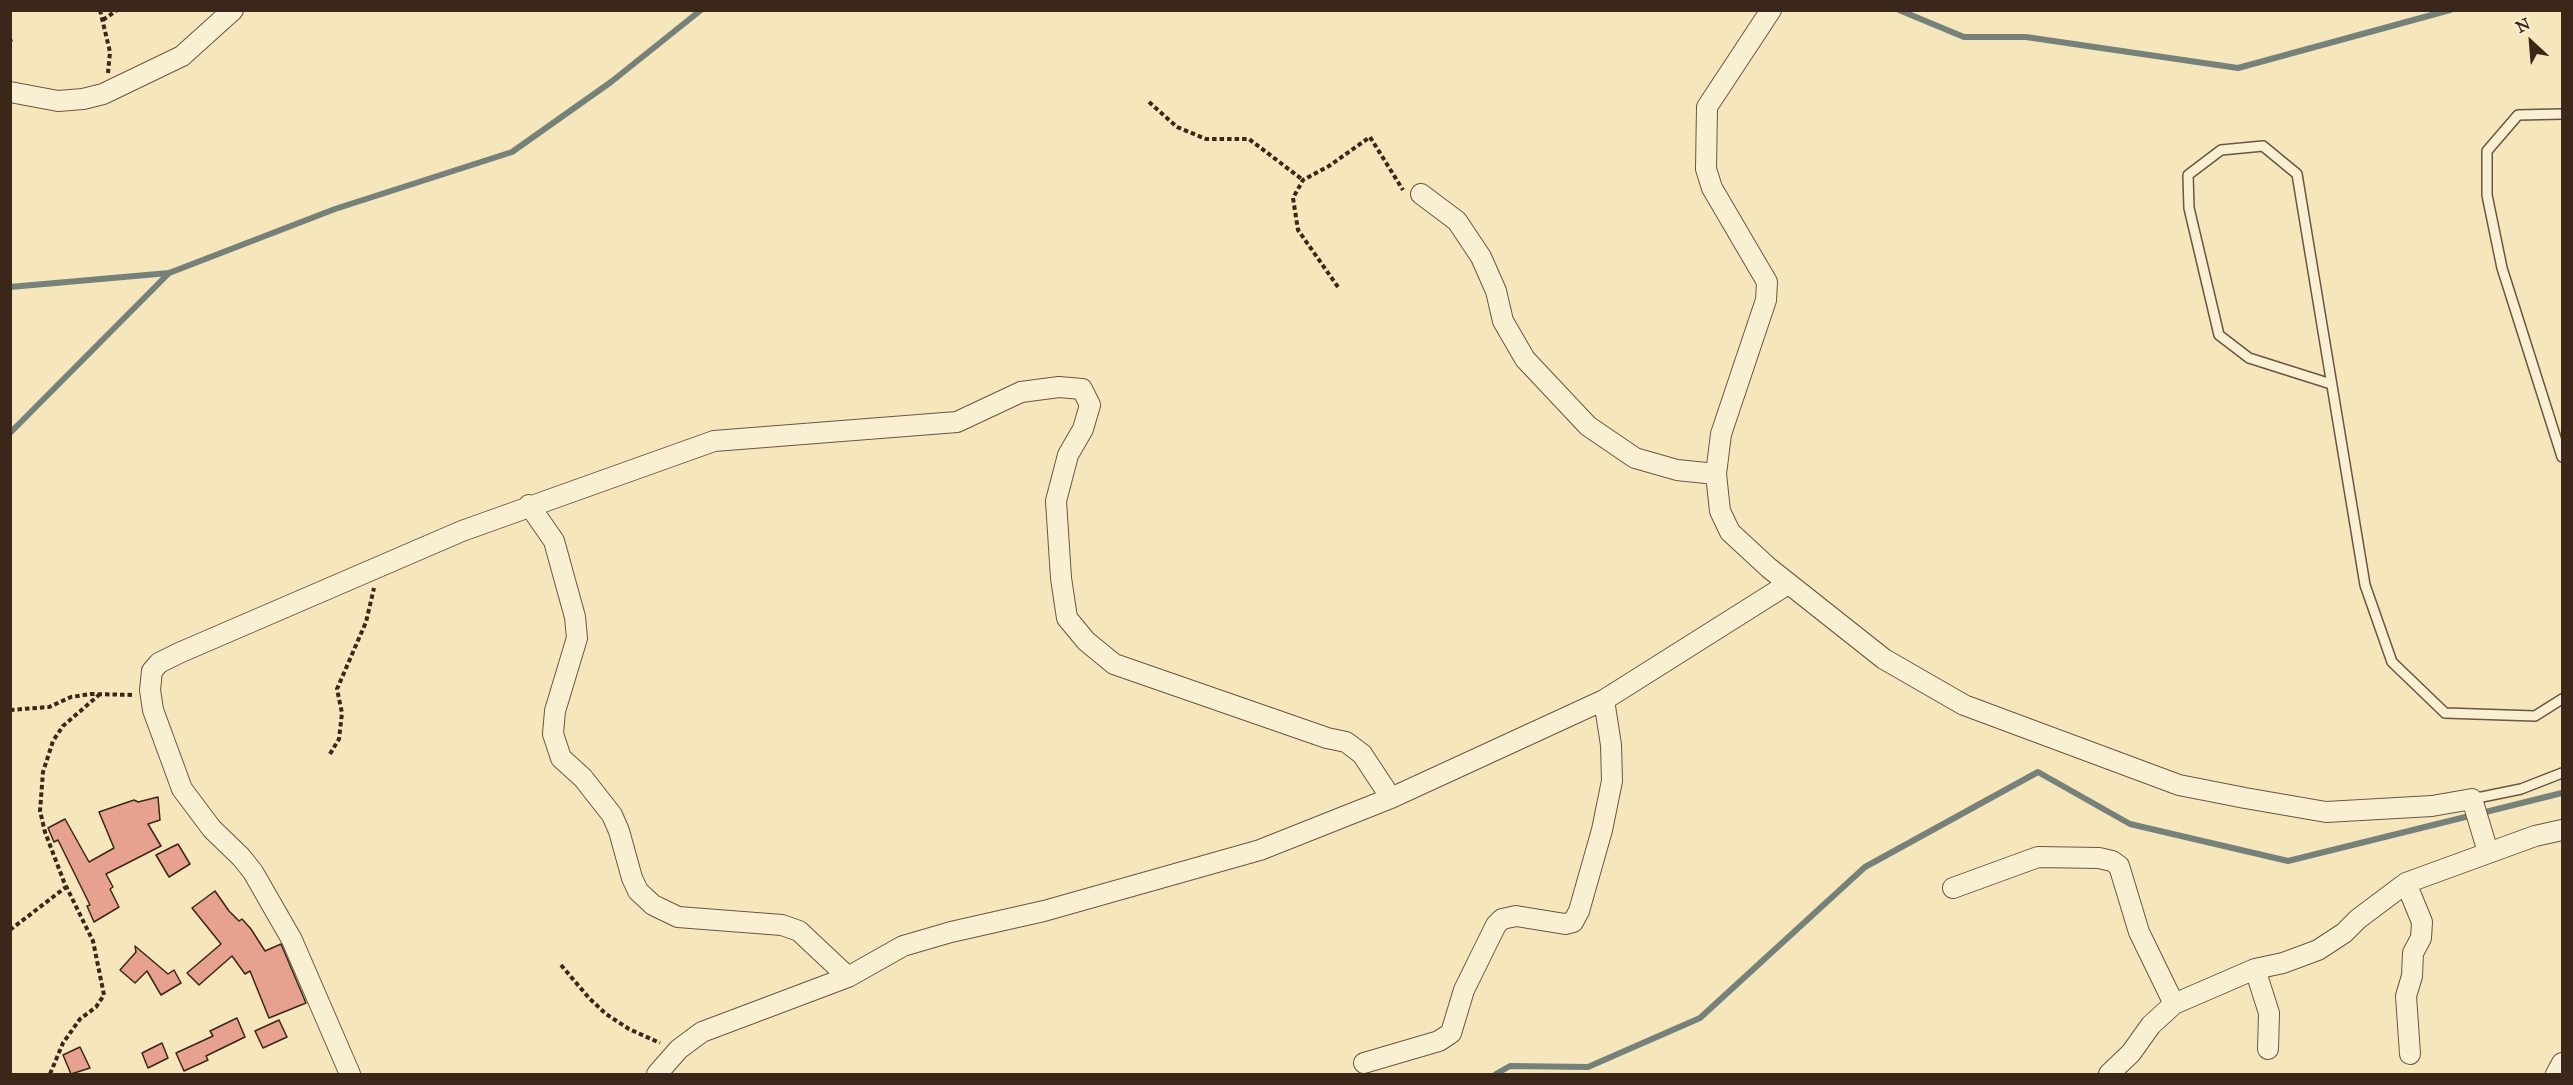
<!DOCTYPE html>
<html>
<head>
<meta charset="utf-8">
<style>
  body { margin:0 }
  #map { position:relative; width:2573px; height:1085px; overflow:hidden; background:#f6e6bc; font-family:"IM FELL Great Primer",serif }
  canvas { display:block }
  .frame { position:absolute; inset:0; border:12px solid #3b261a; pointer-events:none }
  .north { position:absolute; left:2501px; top:12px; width:60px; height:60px; -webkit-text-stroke:4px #f9efd3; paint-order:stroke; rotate:334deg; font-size:16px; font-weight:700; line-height:24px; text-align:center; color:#3b261a }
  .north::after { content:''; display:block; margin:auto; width:21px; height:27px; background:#3b261a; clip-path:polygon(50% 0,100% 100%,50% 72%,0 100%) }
</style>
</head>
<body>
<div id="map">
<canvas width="2573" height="1085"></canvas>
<div class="frame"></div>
<div class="north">N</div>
</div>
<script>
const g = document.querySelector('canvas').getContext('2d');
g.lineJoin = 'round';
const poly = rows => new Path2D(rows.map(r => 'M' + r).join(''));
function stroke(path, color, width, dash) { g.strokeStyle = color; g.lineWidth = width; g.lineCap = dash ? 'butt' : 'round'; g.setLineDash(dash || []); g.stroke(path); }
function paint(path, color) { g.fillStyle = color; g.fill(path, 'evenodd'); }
stroke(poly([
  [1899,10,1964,37,2026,37,2238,68,2450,10],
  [10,287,169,273,335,209,512,152,611,82,701,10],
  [10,433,169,273],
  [1496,1074,1510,1066,1588,1067,1700,1018,1865,867,2038,772,2130,824,2288,861,2562,793]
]), '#768179', 6);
const building = poly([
  [158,797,160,820,148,824,161,846,106,874,113,887,110,889,119,907,94,922,87,906,90,905,58,840,54,842,48,828,65,819,89,862,114,848,99,812,134,800,138,802,158,797],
  [178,844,190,864,169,877,156,855,178,844],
  [215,891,229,911,239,921,242,919,251,929,265,951,281,944,306,1003,269,1018,250,971,245,974,232,956,199,985,187,973,221,944,192,908,215,891],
  [135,946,168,974,174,970,181,983,161,995,147,971,135,983,120,970,136,952,135,946],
  [237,1018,245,1037,206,1056,208,1060,184,1071,176,1053,213,1036,210,1031,237,1018],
  [279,1020,287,1037,263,1048,255,1031,279,1020],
  [162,1043,168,1058,148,1068,142,1053,162,1043],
  [80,1047,90,1068,71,1074,63,1055,80,1047]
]);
paint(building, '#e6a28e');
stroke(building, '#3b261a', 1.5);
const service = poly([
  [2562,114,2518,115,2487,151,2487,195,2502,268,2562,457],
  [2331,384,2249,358,2219,335,2189,208,2188,175,2221,150,2263,146,2297,174,2365,585,2392,662,2445,713,2535,716,2562,699],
  [2472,799,2521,789,2562,773]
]);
const minor = poly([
  [1771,10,1707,107,1706,169,1712,188,1767,282,1766,300,1721,434,1716,474,1720,511,1730,532,1769,568,1884,659,1964,705,2179,785,2245,798,2326,812,2432,806,2472,799,2488,852],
  [10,92,58,101,83,99,103,94,182,56,233,10],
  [1421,194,1457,221,1481,257,1496,291,1503,321,1525,359,1588,426,1635,458,1677,470,1716,474],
  [529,505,554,541,575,617,577,638,555,711,553,734,561,758,583,778,612,815,619,831,632,878,638,891,653,905,678,917,782,925,799,931,848,977],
  [2406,883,2422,922,2421,938,2413,953,2412,976,2406,996,2410,1054],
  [1953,888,2038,857,2099,858,2112,861,2119,866,2139,932,2174,1004],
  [2255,969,2269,1013,2268,1049],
  [1364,1063,1439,1041,1451,1033,1464,990,1496,925,1502,919,1516,916,1565,924,1573,922,1579,911,1602,830,1612,781,1611,745,1604,700],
  [350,1074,292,940,253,872,241,857,212,829,182,789,153,710,150,690,152,671,159,663,179,653,462,531,714,441,957,422,1021,392,1059,387,1082,389,1090,405,1083,429,1068,455,1056,501,1061,578,1067,618,1086,641,1114,664,1327,738,1346,742,1362,754,1391,798],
  [657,1074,679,1049,702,1032,848,977,903,946,951,932,1044,911,1260,850,1391,798,1604,700,1788,584],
  [2109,1074,2131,1053,2151,1025,2174,1004,2255,969,2283,963,2318,950,2344,933,2358,919,2406,883,2535,836,2562,830],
  [2556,1074,2562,1063]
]);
stroke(service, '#6a5642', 12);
stroke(minor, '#6a5642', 22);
stroke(poly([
  [100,10,110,52,108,73],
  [103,20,117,10],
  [10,39,11,42],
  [1149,102,1177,127,1206,139,1249,139,1303,180],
  [1338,287,1298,230,1293,198,1303,180,1329,166,1370,137,1403,190],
  [10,710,49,707,71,697,91,694,133,695],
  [330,754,339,739,342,713,337,689,366,622,374,588],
  [10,930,66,887],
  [561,965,589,998,606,1014,629,1029,660,1043],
  [50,1074,63,1043,80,1019,96,1007,104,995,93,941,64,882,45,832,40,811,43,772,53,741,63,726,100,694]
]), '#3b261a', 4, [4.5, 3]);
stroke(service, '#f9efd3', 9);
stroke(minor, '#f9efd3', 20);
</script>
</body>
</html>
